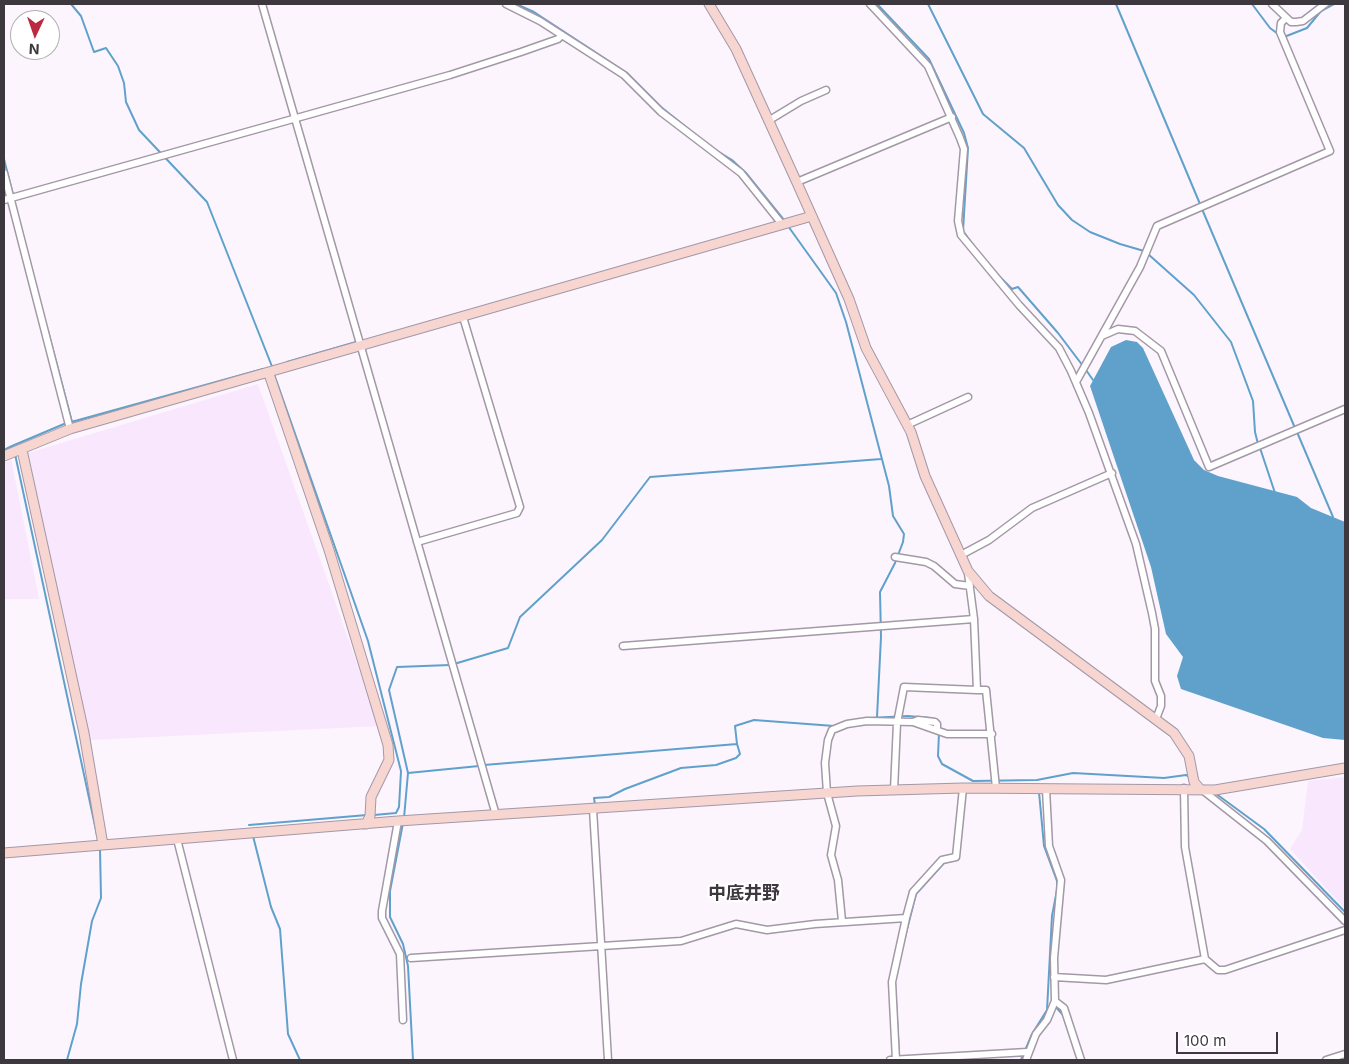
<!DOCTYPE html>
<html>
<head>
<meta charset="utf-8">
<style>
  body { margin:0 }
  #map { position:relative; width:1349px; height:1064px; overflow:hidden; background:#fcf5fe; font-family:Inter,sans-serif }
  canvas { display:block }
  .frame { position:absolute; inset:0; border:5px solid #3d383e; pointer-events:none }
  .north { position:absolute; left:10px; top:10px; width:50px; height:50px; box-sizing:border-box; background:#fff; border:1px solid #b1afb2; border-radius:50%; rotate:183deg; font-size:14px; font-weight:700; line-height:20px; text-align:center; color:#3d383e }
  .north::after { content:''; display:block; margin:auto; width:18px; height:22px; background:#bb2a41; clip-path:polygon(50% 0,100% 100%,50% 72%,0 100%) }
  .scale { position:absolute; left:1176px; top:1032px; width:102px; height:22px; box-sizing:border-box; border:2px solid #3d383e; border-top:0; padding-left:6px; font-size:15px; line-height:18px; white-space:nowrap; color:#3d383e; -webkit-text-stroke:4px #fff; paint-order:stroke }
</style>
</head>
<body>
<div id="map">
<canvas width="1349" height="1064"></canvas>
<div class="frame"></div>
<div class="north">N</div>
<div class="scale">100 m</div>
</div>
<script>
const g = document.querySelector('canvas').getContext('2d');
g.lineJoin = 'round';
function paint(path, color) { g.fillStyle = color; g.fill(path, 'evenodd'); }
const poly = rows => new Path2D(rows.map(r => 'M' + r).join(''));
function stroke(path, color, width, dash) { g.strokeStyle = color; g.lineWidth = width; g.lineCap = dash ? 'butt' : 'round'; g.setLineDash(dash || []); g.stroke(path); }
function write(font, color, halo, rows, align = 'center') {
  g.font = font + ' Inter,"Noto Sans JP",sans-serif'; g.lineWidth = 4.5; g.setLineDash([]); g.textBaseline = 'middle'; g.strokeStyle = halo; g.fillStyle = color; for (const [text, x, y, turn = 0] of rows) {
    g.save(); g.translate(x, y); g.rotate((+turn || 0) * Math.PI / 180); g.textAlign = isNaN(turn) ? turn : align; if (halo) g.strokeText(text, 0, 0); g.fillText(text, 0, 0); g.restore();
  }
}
paint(poly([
  [258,384,379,726,90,740,28,453],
  [11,459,39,599,4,599,4,463],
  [1345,777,1345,909,1290,849,1302,830,1308,781]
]), '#f8e7fd');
paint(poly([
  [1126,340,1137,342,1143,348,1194,460,1204,470,1218,476,1297,497,1311,508,1345,522,1345,740,1323,738,1181,689,1177,676,1183,657,1166,634,1151,567,1090,386,1111,347]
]), '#60a1cb');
stroke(poly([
  [71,4,81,16,94,52,106,48,118,66,124,83,126,102,139,130,207,202,273,369],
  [516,4,534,12,627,73,661,107,701,139],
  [877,4,929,59,964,133,968,148,963,231,977,250],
  [928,4,983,114,1024,148,1058,205,1072,220,1090,232,1120,244,1144,251],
  [1116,4,1200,204],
  [1252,4,1270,28,1278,34],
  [1284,37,1307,28,1321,11,1334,4],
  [714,149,732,160,746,173,784,220],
  [4,159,13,195],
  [1202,209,1295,428],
  [788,226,836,293,846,322,889,486,893,516,904,534,903,542,895,563,880,592,881,637,877,717],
  [1148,254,1194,295,1231,342,1253,401,1255,432,1258,444],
  [997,274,1012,289,1018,287,1058,333,1083,366],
  [48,331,72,422],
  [287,362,356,342],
  [1086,370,1093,380],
  [274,374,368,641,401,771,399,807,396,813,374,815],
  [1297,432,1333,517],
  [12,446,64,424,263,369],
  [1260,448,1275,493],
  [4,450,12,446,13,449],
  [15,454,97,835],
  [454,664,508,648,520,617,602,540,650,477,881,459],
  [870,718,908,716,931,718,938,721],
  [939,733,938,756,942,764,973,781,1037,780,1073,773,1164,778,1186,775,1190,777],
  [484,765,737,744,735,726,754,720,834,726,862,719],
  [408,773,479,766],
  [1215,793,1264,829,1345,912],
  [595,805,594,798,609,797,625,789,681,768,716,765,736,758,740,754,737,744],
  [404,818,408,773,389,690,397,667,450,665],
  [403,823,390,891,390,917,403,944,408,966,413,1060],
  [249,825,367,815],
  [253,836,271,907,280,929,288,1034,300,1060],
  [904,941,916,894,944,863,952,861],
  [895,982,899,1054],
  [1055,1006,1063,1015,1078,1060],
  [67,1060,77,1024,81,984,92,921,101,898,100,849],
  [1021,1060,1032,1034,1047,1010,1052,916,1057,890,1057,881,1044,846,1039,792]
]), '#60a1cb', 2);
const street = poly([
  [262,4,496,815],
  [506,4,540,21,624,75,661,112,741,173,781,223],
  [870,4,928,66,960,138,964,149,958,221,961,235,1019,305,1059,348,1071,371,1089,413,1136,544,1152,613,1155,629,1155,681,1161,696,1161,706,1156,719],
  [1272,4,1291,22,1296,22,1303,21,1325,4],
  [768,121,801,101,826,90],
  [4,173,70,429],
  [797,182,952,117],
  [4,200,450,75,521,52,558,39,562,35],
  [1102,336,1118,329,1135,331,1161,351,1209,467,1345,409],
  [1076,382,1140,267,1157,226,1330,151,1280,32,1281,23,1286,18],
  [907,425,968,397],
  [417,542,517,513,520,507,463,317],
  [961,555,989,540,1032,508,1112,473],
  [895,557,926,562,934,566,955,584,970,586],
  [968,573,974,619,977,690,986,690,996,788],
  [623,646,974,619],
  [913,722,918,720,935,722,937,724,937,729],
  [1184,788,1185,847,1205,959,1218,970,1225,970,1345,930],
  [1201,789,1267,841,1345,921],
  [894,790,897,723,904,687,977,690],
  [593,809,608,1060],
  [398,821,382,911,382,918,400,954,403,1020],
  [177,839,233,1060],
  [842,921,838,880,831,855,836,826,827,793,825,763,828,740,832,730,847,724,867,721,913,722,947,734,992,734],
  [411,958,681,941,736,924,767,930,815,924,906,918],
  [1054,977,1106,980,1205,959],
  [1055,1001,1064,1008,1081,1060],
  [890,1060,1027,1052],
  [896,1060,892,982,906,918,913,892,942,860,956,857,963,788],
  [1026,1060,1036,1034,1047,1020,1055,1001,1054,958,1061,880,1049,846,1046,789],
  [1326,1060,1345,1054]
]);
const secondary = poly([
  [709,4,736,49,798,185,849,299,866,348,911,432,925,476,968,571,989,596,1174,733,1189,756,1194,782,1200,789],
  [269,374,329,550,388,745,389,760,371,797,370,816,366,824],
  [22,450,84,733,103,845],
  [4,456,70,429,812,216],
  [4,853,398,821,857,791,963,788,1215,790,1345,768]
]);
stroke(street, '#a398a7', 9);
stroke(secondary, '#a398a7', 11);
stroke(street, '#fff', 6);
stroke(secondary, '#f7d5d0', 9);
write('bold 18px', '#3d383e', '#fff', [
  ["中底井野",744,894]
]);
</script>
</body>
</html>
